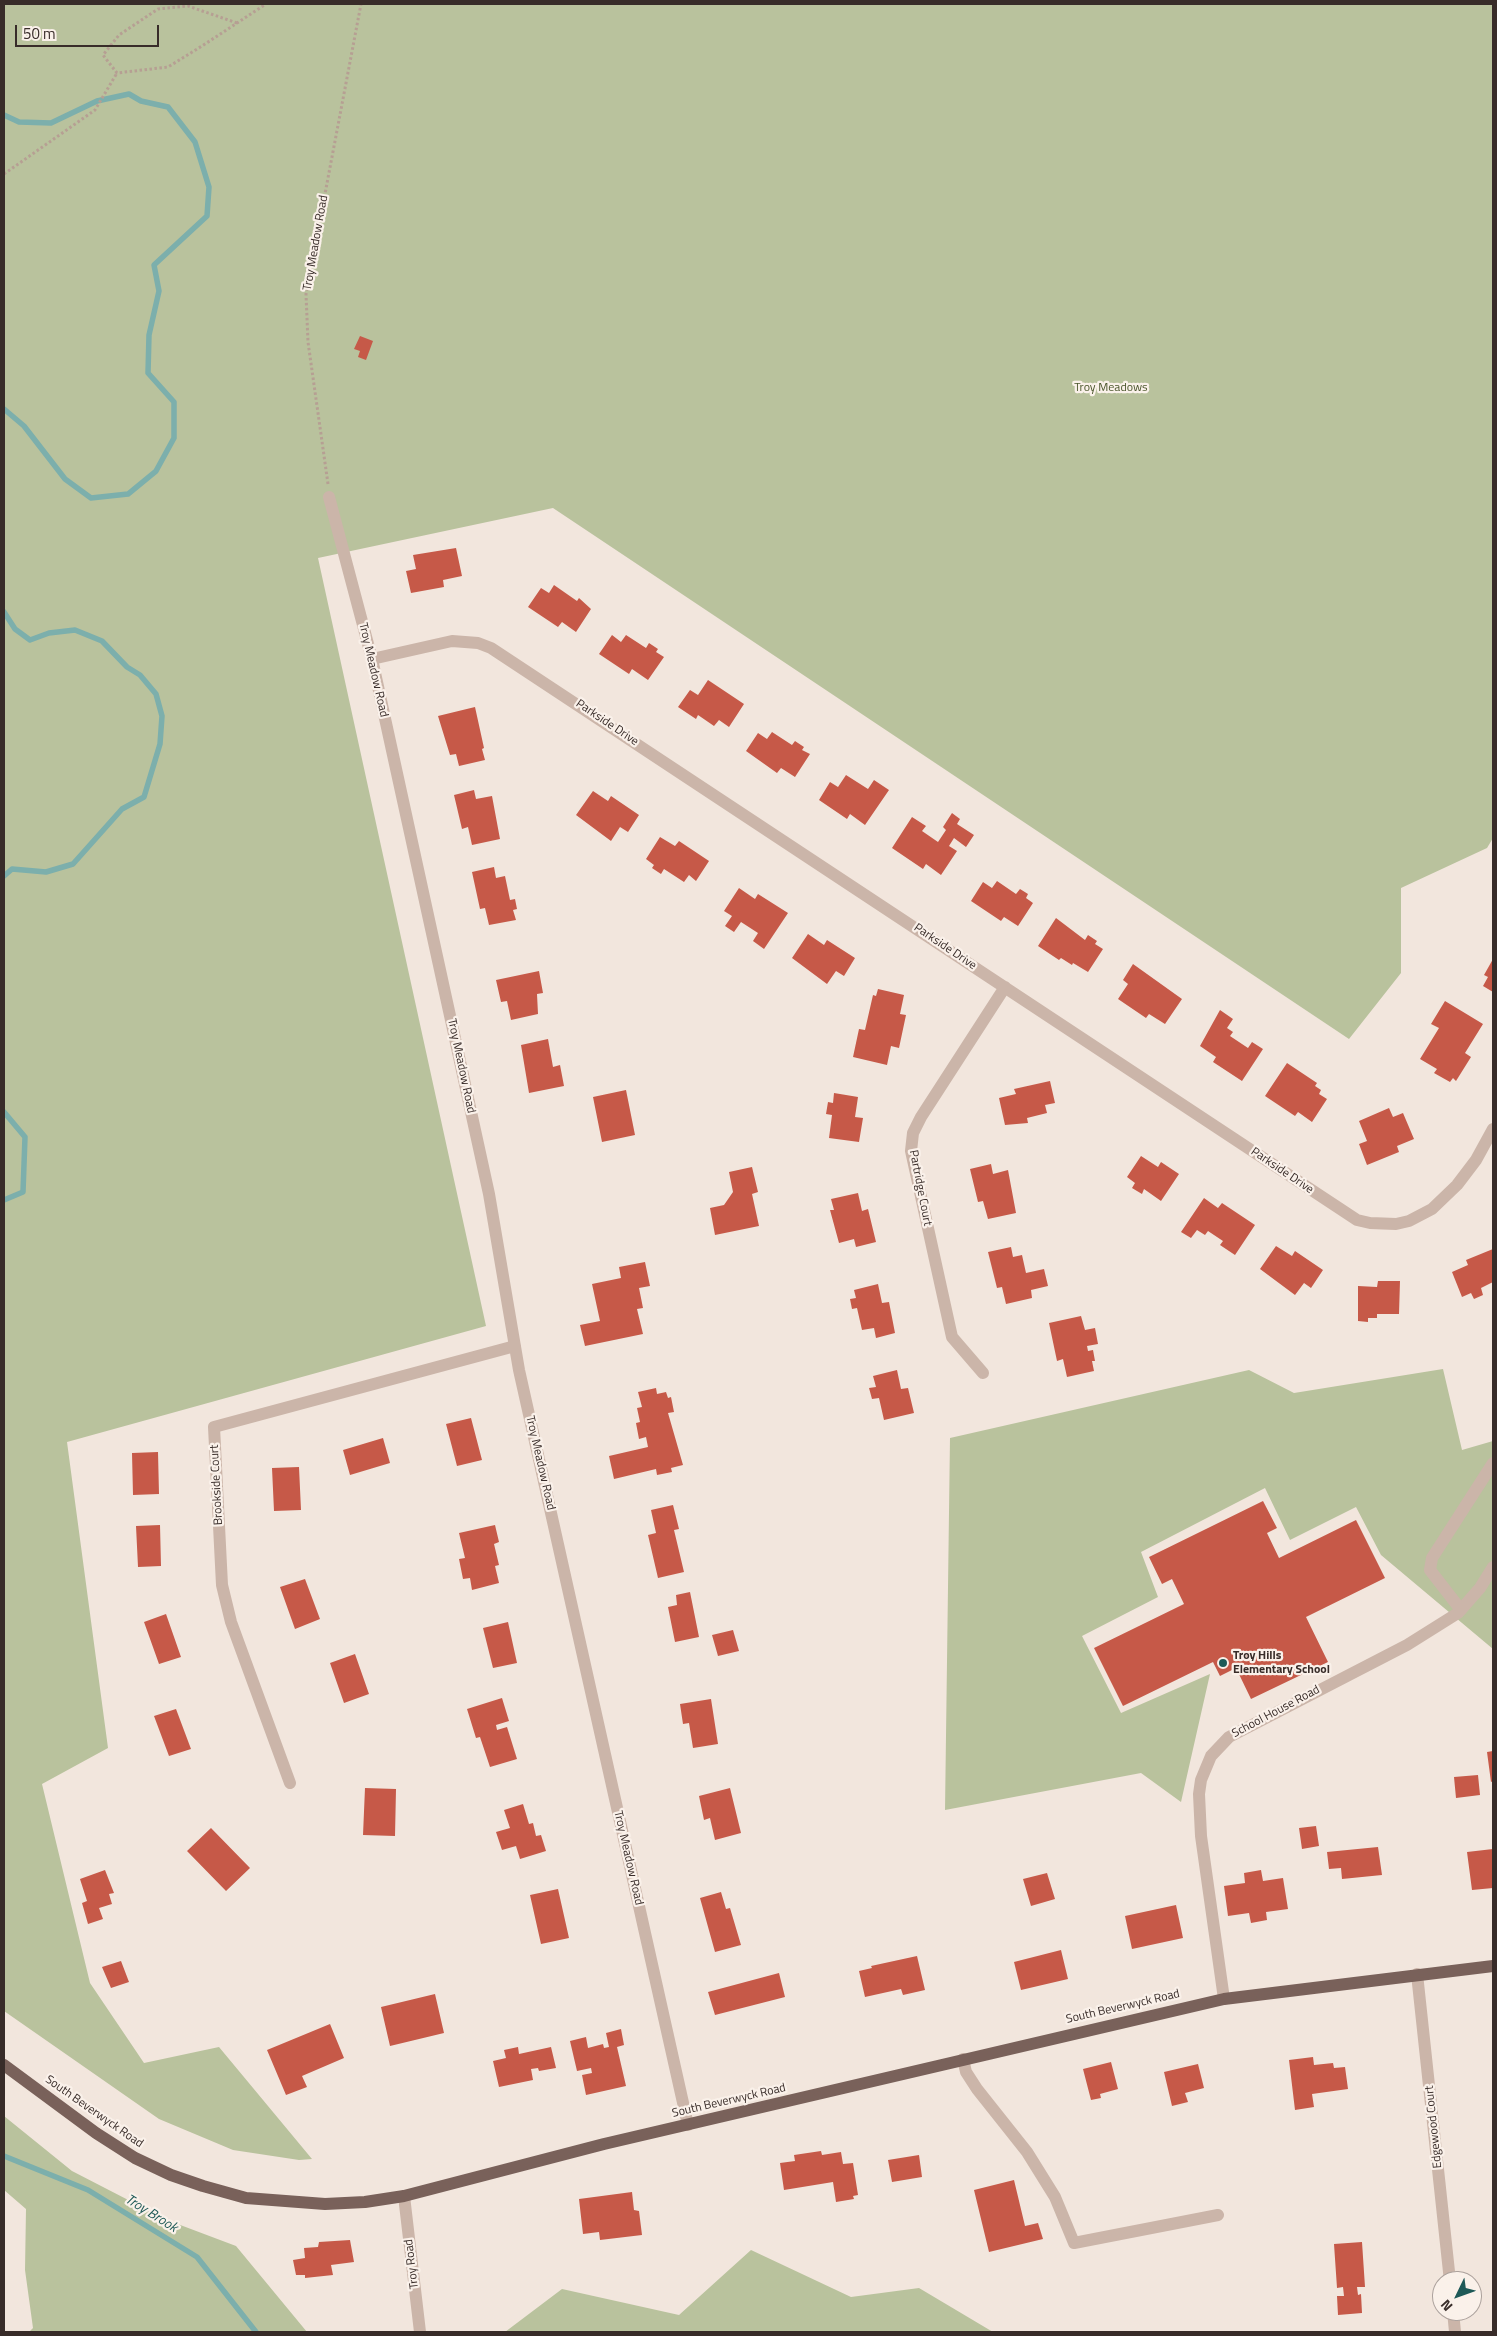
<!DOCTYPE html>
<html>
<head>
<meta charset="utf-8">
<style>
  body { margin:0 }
  #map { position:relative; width:1497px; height:2336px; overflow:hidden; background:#f2e6dd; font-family:"Titillium Web",sans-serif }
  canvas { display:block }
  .frame { position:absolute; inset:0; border:5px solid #382c29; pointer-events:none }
  .north { position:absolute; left:1432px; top:2271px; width:50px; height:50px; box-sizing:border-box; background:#faf1ea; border:1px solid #aca29d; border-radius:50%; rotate:228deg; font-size:14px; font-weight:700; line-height:20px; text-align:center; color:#382c29 }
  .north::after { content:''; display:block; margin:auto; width:18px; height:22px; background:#1e5957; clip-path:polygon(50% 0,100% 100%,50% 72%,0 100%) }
  .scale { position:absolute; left:15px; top:25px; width:144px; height:22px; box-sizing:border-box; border:2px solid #382c29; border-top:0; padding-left:6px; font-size:15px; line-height:18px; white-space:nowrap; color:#382c29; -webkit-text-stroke:4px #faf1ea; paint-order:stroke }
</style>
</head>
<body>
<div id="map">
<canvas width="1497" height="2336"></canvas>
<div class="frame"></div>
<div class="north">N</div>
<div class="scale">50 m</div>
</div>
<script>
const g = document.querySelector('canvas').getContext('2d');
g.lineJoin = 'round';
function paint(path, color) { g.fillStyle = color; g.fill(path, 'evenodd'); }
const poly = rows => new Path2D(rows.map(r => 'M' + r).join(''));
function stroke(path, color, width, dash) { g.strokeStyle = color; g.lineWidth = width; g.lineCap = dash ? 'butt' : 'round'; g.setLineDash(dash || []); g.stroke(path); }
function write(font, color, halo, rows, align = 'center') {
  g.font = font + ' "Titillium Web",sans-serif'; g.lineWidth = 4.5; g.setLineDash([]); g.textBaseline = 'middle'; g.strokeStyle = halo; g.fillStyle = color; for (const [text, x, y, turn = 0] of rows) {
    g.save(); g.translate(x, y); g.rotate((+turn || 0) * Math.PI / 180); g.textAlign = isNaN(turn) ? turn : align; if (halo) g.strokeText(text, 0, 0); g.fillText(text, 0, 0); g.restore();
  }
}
paint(poly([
  [4,4,1493,4,1493,838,1487,848,1401,888,1401,973,1349,1039,553,508,318,558,486,1326,67,1442,108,1748,42,1784,90,1983,144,2063,219,2047,312,2159,299,2160,233,2150,159,2119,4,2011],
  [1443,1369,1462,1450,1493,1441,1493,1649,1381,1555,1356,1507,1290,1540,1265,1488,1141,1552,1158,1597,1082,1636,1121,1713,1210,1674,1181,1802,1141,1773,945,1810,950,1438,1249,1370,1294,1393],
  [4,2116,72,2171,167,2220,236,2246,307,2332,29,2332,33,2328,25,2270,26,2209,4,2190],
  [751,2250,851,2297,919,2288,993,2332,505,2332,562,2289,679,2315]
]), '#b9c29d');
stroke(poly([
  [4,115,19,122,51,123,97,101,129,94,141,101,168,107,195,142,209,187,207,216,154,265,159,291,149,335,148,373,174,402,174,438,156,471,128,494,91,498,65,479,24,426,4,409],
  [4,612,15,629,30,640,49,633,75,630,102,641,127,667,140,675,156,694,162,716,160,744,144,797,122,809,73,864,46,872,12,869,4,876],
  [4,1112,25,1137,23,1192,4,1200],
  [4,2156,88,2190,197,2257,256,2332]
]), '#7cafac', 5.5);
paint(poly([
  [360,336,373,341,366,360,358,357,360,351,354,349],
  [456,548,462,576,443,580,444,587,411,593,406,571,416,569,413,555],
  [554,585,577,601,579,598,591,609,576,632,562,622,558,627,528,607,541,588,549,593],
  [612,635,621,642,626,635,646,648,649,643,658,649,656,652,664,657,648,680,632,669,629,674,599,654],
  [708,680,744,704,729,727,719,720,714,726,698,715,696,719,678,707,690,690,698,695],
  [475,707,484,748,482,749,485,760,459,766,456,754,450,755,438,716],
  [772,732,792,745,795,741,804,747,802,750,810,754,795,777,781,768,777,773,746,751,758,733,767,739],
  [846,775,868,789,874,780,889,790,865,825,850,814,847,819,819,800,830,782,838,787],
  [474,790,476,799,492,796,500,839,472,845,468,827,462,829,454,795],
  [593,791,608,801,611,796,639,815,628,832,620,827,611,841,576,815],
  [952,813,960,819,957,824,974,835,966,847,954,838,949,846,957,851,941,875,926,864,923,869,892,848,912,817,926,826,922,831,938,842,946,830,943,827],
  [660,837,675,846,679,841,709,861,696,881,689,875,684,882,664,869,661,874,652,868,654,865,646,859],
  [494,867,496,878,505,876,510,900,515,899,517,909,513,910,516,920,489,925,485,908,480,909,472,872],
  [997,881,1016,894,1020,889,1028,894,1026,898,1033,903,1018,926,1004,917,1001,921,971,901,983,882,992,888],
  [739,888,755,899,758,894,788,913,764,949,753,941,758,933,741,922,734,932,725,926,732,916,724,911],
  [1056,918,1085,940,1088,935,1097,941,1095,944,1103,949,1088,972,1073,963,1072,965,1061,958,1059,960,1038,946],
  [808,934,824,945,827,940,855,958,844,976,836,971,827,984,792,958],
  [1493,959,1493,992,1483,986,1488,977,1484,975],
  [1133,964,1182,999,1165,1024,1149,1014,1146,1018,1118,999,1128,984,1123,980],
  [539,971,543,993,537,994,538,1014,511,1020,507,1001,501,1002,496,980],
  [878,989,904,995,900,1014,906,1015,899,1048,891,1046,887,1065,853,1057,859,1029,865,1030,873,995,876,996],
  [1445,1001,1483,1024,1465,1053,1471,1057,1456,1081,1453,1078,1450,1082,1434,1073,1437,1069,1420,1059,1439,1028,1431,1024],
  [1220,1010,1233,1019,1227,1028,1233,1032,1230,1036,1248,1048,1252,1042,1263,1049,1242,1081,1213,1062,1216,1057,1200,1046],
  [548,1039,553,1067,560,1065,564,1086,529,1093,521,1045],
  [1287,1063,1317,1083,1315,1086,1321,1090,1319,1094,1327,1099,1312,1122,1298,1112,1295,1116,1265,1096],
  [1050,1081,1055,1103,1045,1105,1047,1113,1027,1118,1028,1123,1005,1125,999,1098,1016,1094,1014,1089],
  [626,1090,635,1135,602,1142,593,1097],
  [834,1093,858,1097,855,1117,863,1118,859,1142,829,1138,832,1115,826,1114,828,1102,833,1103],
  [1389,1108,1393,1117,1403,1113,1414,1139,1397,1146,1399,1152,1367,1165,1359,1144,1367,1141,1359,1121],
  [1141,1156,1158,1167,1161,1162,1179,1174,1161,1201,1144,1189,1142,1194,1132,1188,1135,1183,1127,1177],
  [991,1164,993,1174,1008,1170,1016,1213,988,1219,983,1201,978,1202,970,1169],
  [752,1167,758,1192,752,1194,759,1226,715,1235,710,1208,724,1205,733,1192,729,1172],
  [858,1193,862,1211,868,1209,876,1242,856,1247,854,1239,839,1243,830,1210,834,1210,831,1199],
  [1204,1198,1218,1208,1222,1203,1255,1225,1235,1255,1220,1245,1223,1241,1208,1231,1205,1235,1197,1230,1191,1238,1181,1232],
  [1276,1246,1292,1256,1295,1251,1323,1270,1311,1288,1304,1283,1295,1295,1260,1269],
  [1011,1247,1013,1257,1022,1255,1026,1273,1044,1269,1048,1286,1031,1290,1032,1298,1006,1304,1002,1287,997,1288,988,1252],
  [1493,1249,1493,1282,1481,1288,1483,1295,1474,1299,1471,1293,1462,1297,1452,1272,1468,1265,1466,1260],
  [645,1262,650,1286,639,1288,643,1308,637,1309,643,1334,585,1346,580,1325,600,1321,592,1284,621,1278,619,1267],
  [1378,1281,1400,1281,1399,1314,1377,1314,1377,1318,1368,1318,1368,1322,1358,1321,1358,1286,1377,1287],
  [878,1284,882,1303,889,1302,895,1333,876,1338,874,1328,862,1330,857,1308,852,1309,850,1299,856,1298,854,1290],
  [1081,1316,1085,1330,1095,1328,1098,1344,1087,1346,1088,1351,1093,1350,1095,1361,1092,1361,1094,1371,1067,1377,1063,1359,1057,1361,1049,1323],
  [897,1370,901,1389,908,1388,914,1413,884,1420,879,1398,872,1399,869,1388,876,1387,873,1376],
  [656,1388,657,1394,666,1392,668,1398,671,1397,674,1412,668,1413,683,1465,671,1468,672,1472,657,1475,656,1469,614,1479,609,1456,648,1447,646,1437,639,1439,636,1423,640,1422,637,1408,642,1407,638,1392],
  [471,1418,482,1460,457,1466,446,1424],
  [383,1438,390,1463,350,1475,343,1450],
  [158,1452,159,1494,133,1495,132,1453],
  [299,1467,301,1510,274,1511,272,1468],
  [1263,1501,1277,1528,1267,1533,1279,1558,1356,1520,1385,1578,1306,1617,1328,1662,1251,1699,1236,1668,1220,1676,1213,1662,1123,1706,1094,1648,1184,1604,1172,1579,1162,1584,1149,1557],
  [673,1505,679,1529,674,1530,684,1572,658,1578,648,1535,656,1533,651,1510],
  [160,1525,161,1566,138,1567,136,1526],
  [495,1525,499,1542,494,1544,499,1565,495,1566,499,1583,472,1590,470,1578,463,1579,459,1559,465,1558,459,1533],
  [305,1579,320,1619,295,1629,280,1587],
  [690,1592,699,1637,675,1642,668,1607,677,1605,676,1595],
  [166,1614,181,1657,159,1664,144,1622],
  [508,1622,517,1663,493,1668,483,1628],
  [733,1630,739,1651,718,1656,712,1635],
  [355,1654,369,1694,344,1703,330,1663],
  [502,1698,509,1721,496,1725,497,1730,507,1727,517,1759,490,1767,480,1737,476,1738,467,1709],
  [711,1699,718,1744,693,1748,689,1723,683,1724,680,1704],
  [176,1709,191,1749,169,1756,154,1716],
  [1493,1751,1493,1781,1491,1782,1487,1752],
  [1478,1775,1480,1795,1456,1798,1454,1777],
  [365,1788,396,1789,395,1836,363,1835],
  [730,1788,741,1833,715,1840,710,1818,704,1820,699,1796],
  [523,1804,529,1824,533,1823,536,1836,541,1835,546,1851,520,1859,516,1846,502,1850,496,1832,510,1828,504,1810],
  [1316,1826,1319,1846,1302,1849,1299,1828],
  [211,1828,250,1868,226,1891,187,1851],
  [1378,1847,1382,1875,1342,1879,1341,1868,1329,1869,1327,1852],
  [1493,1849,1493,1888,1472,1890,1467,1852],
  [105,1870,114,1893,109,1894,112,1904,99,1908,103,1919,88,1924,82,1903,87,1901,80,1879],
  [1261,1870,1263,1881,1283,1878,1288,1909,1266,1912,1267,1920,1251,1923,1249,1913,1228,1916,1224,1886,1245,1883,1244,1873],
  [1047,1873,1055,1899,1031,1906,1023,1879],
  [558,1889,569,1938,541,1944,530,1895],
  [721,1892,726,1909,730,1908,741,1945,715,1952,700,1898],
  [1176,1905,1183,1938,1132,1949,1125,1916],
  [1061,1950,1068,1979,1021,1990,1014,1962],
  [917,1956,925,1990,903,1995,901,1989,865,1997,859,1971,872,1968,871,1966],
  [121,1961,129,1982,111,1988,102,1967],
  [779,1973,785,1997,715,2015,708,1992],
  [435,1994,444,2033,390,2046,381,2007],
  [330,2024,344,2058,302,2076,307,2087,286,2095,267,2050],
  [621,2029,624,2045,617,2047,626,2086,586,2095,582,2075,592,2073,591,2068,577,2071,570,2041,586,2037,588,2048,603,2044,604,2048,609,2047,606,2033],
  [518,2047,519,2054,551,2047,556,2068,539,2071,538,2068,531,2069,533,2080,499,2087,493,2061,506,2058,504,2050],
  [1313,2057,1314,2065,1333,2063,1334,2068,1345,2067,1348,2089,1312,2094,1314,2107,1295,2110,1289,2060],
  [1111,2062,1118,2089,1100,2094,1101,2098,1091,2100,1083,2069],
  [1198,2064,1204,2088,1185,2093,1188,2102,1172,2106,1164,2072],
  [821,2151,822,2155,841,2152,843,2164,853,2163,858,2195,853,2196,854,2199,836,2202,833,2182,784,2190,780,2163,795,2161,794,2155],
  [919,2155,922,2177,892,2182,888,2160],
  [1014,2180,1025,2226,1038,2223,1043,2239,989,2252,974,2190],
  [632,2192,634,2210,639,2211,642,2235,600,2240,599,2232,583,2234,579,2199],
  [350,2240,354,2262,331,2265,333,2275,305,2278,305,2275,296,2275,293,2260,305,2258,304,2248,318,2247,319,2242],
  [1362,2242,1365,2287,1357,2287,1358,2295,1361,2294,1362,2313,1338,2315,1337,2296,1344,2296,1343,2287,1337,2288,1334,2244]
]), '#c65948');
stroke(poly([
  [237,23,188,6,158,9,119,35,103,55,117,73,168,67,202,46,237,23,266,4],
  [4,174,95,110,117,73],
  [328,484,308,342,306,294,361,4]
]), '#b69f93', 3, [2.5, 2.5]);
stroke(poly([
  [329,497,372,659,489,1194,519,1370,688,2125],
  [372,659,452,641,478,643,491,648,1357,1220,1370,1223,1396,1224,1409,1221,1432,1209,1457,1185,1476,1160,1493,1129],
  [983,1373,952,1337,911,1151,913,1133,921,1117,1005,987],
  [1461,1610,1430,1570,1432,1558,1493,1463],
  [290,1783,231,1622,222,1585,214,1427,515,1346],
  [1417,1974,1450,2281],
  [1224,1999,1201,1836,1199,1794,1201,1780,1211,1756,1229,1737,1407,1645,1458,1613,1480,1588,1493,1567],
  [963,2059,966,2072,977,2089,1027,2152,1055,2197,1074,2243,1218,2215],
  [404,2196,420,2332],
  [1453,2311,1455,2332]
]), '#cbb5a9', 12);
stroke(poly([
  [4,2065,96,2133,135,2158,171,2175,203,2186,246,2198,325,2204,365,2202,404,2196,604,2144,1224,1999,1493,1966]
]), '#79615a', 12);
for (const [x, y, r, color] of [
  [1223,1663,5,"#1e5957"]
]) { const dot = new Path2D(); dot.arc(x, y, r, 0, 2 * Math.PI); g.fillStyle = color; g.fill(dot); stroke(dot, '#faf1ea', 2); }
write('12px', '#382c29', '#faf1ea', [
  ["Troy Meadow Road",316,243,-80],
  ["Troy Meadow Road",373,670,77],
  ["Parkside Drive",607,723,34],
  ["Parkside Drive",945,947,34],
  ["Troy Meadow Road",461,1066,78],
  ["Parkside Drive",1282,1171,34],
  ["Partridge Court",920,1188,79],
  ["Troy Meadow Road",540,1463,77],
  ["Brookside Court",217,1485,-93],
  ["School House Road",1276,1712,-28],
  ["Troy Meadow Road",628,1858,77],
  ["South Beverwyck Road",1123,2007,-13],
  ["South Beverwyck Road",729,2101,-13],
  ["South Beverwyck Road",94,2112,35],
  ["Edgewood Court",1434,2127,-96],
  ["Troy Road",412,2264,-97]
]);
write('12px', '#4b562c', '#faf1ea', [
  ["Troy Meadows",1111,388]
]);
write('bold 12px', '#382c29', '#faf1ea', [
  ["Troy Hills",1233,1656],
  ["Elementary School",1233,1670]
], 'left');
write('italic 14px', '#1e5957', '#faf1ea', [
  ["Troy Brook",151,2214,32]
]);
</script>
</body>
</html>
